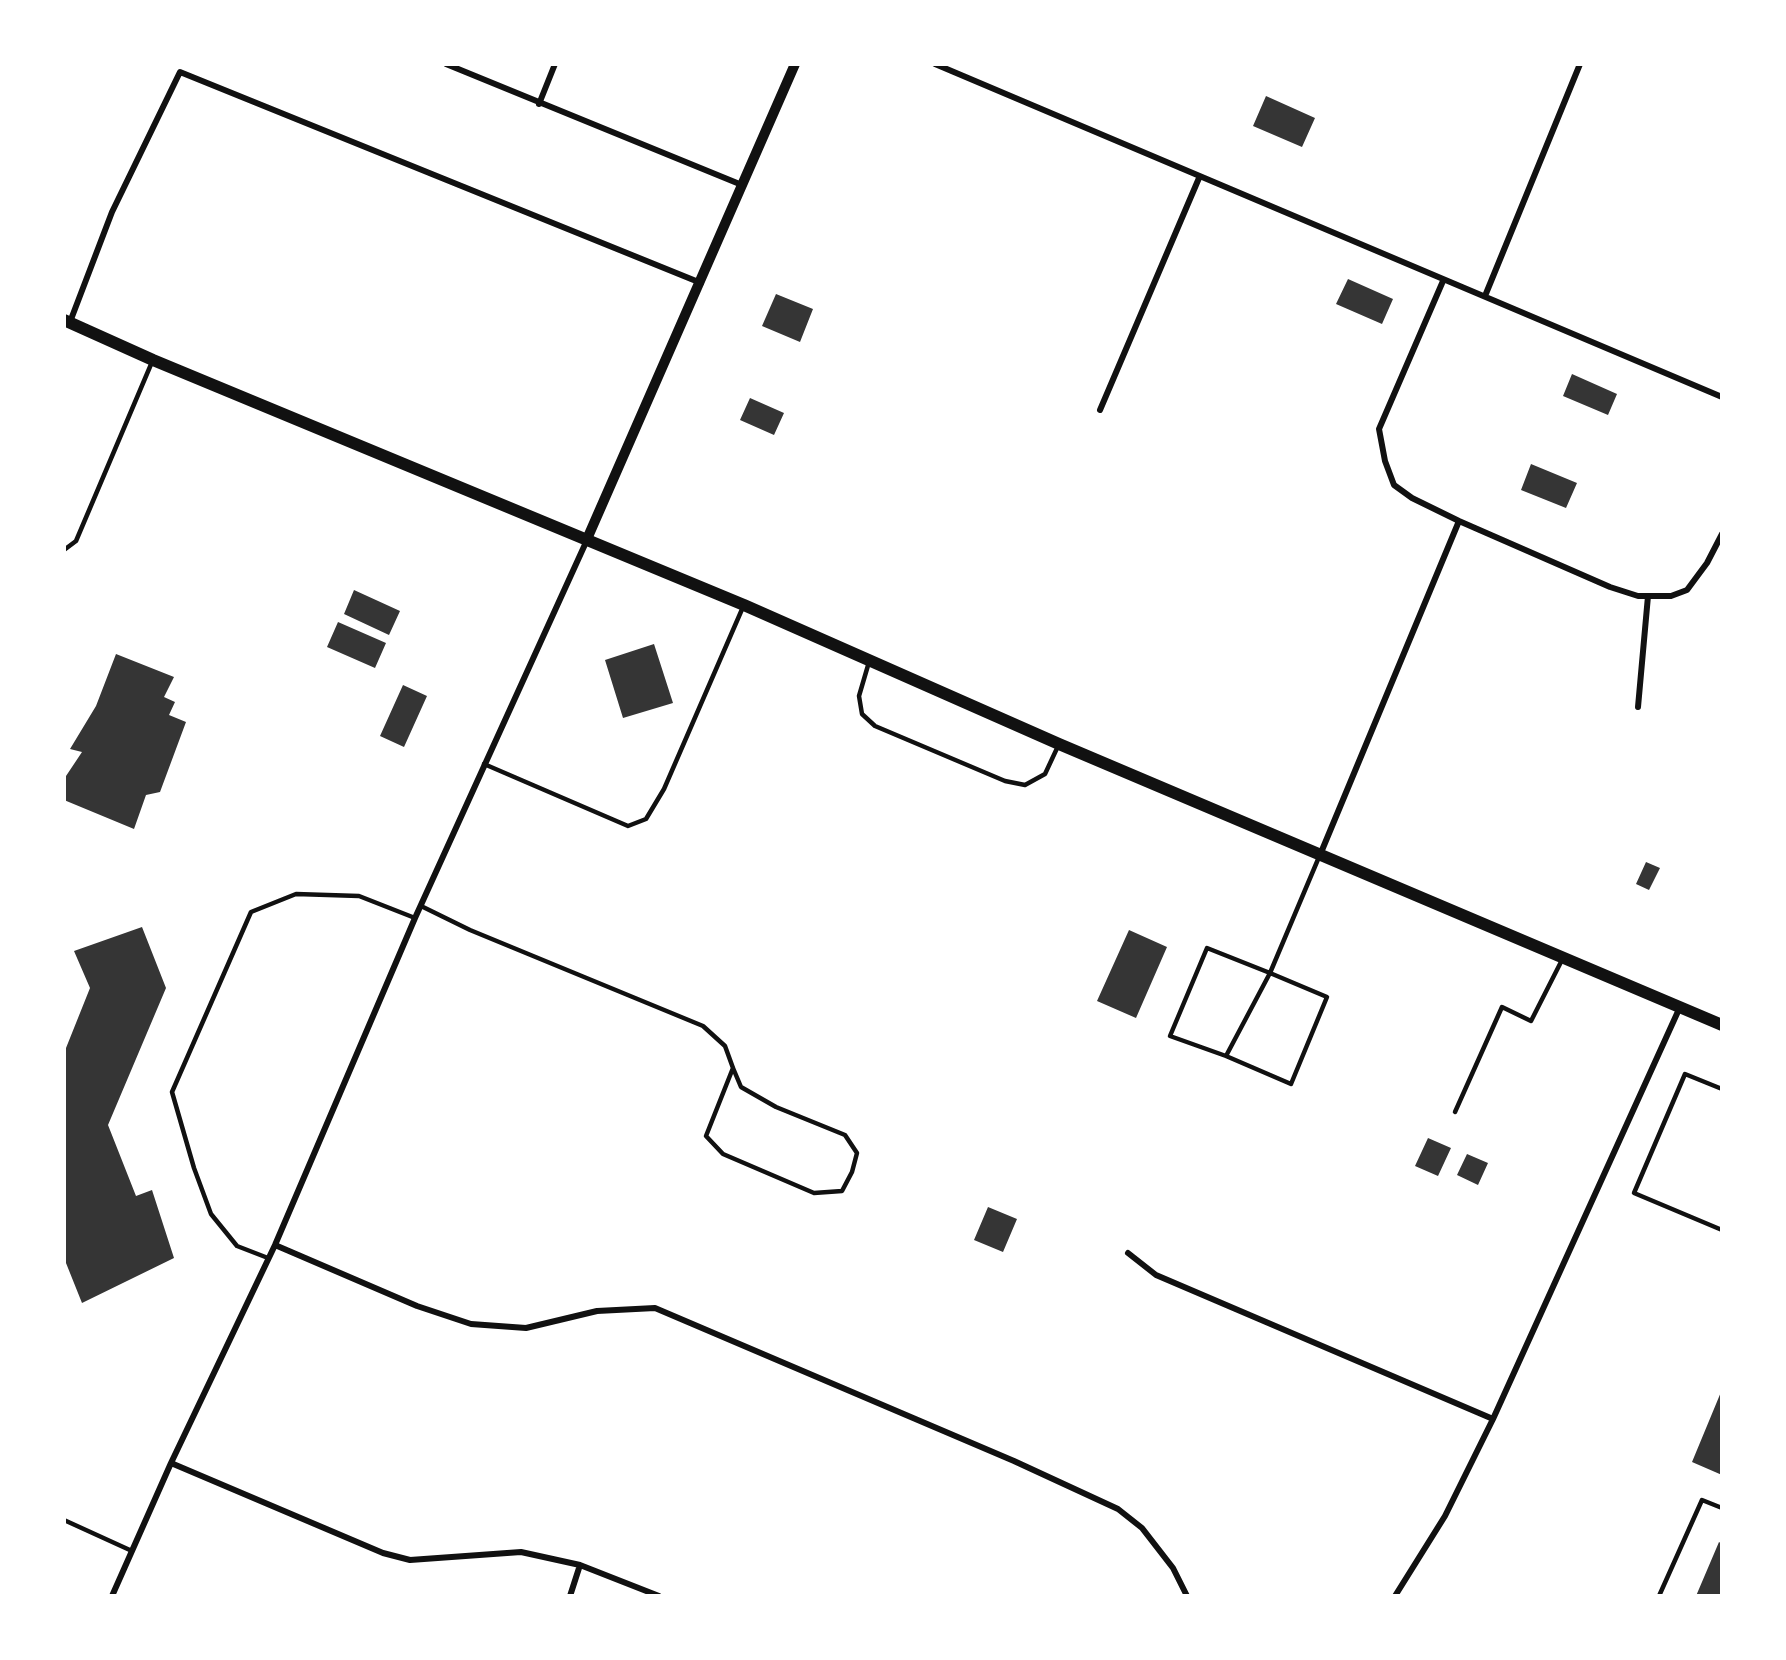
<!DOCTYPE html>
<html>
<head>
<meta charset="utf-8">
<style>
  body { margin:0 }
  #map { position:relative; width:1786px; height:1660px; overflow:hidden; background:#fff; font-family:"Asap Condensed",sans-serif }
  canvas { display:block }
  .frame { position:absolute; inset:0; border:66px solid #fff; pointer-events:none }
</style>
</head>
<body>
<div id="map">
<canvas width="1786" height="1660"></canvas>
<div class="frame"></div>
</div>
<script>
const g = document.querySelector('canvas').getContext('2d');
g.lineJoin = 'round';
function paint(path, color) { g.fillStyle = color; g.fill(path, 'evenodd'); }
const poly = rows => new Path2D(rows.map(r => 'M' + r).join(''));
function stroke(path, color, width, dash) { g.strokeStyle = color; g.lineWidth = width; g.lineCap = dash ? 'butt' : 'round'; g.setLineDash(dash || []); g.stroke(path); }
paint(poly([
  [1266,96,1315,118,1302,147,1253,126],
  [1348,279,1393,299,1382,324,1336,304],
  [776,294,813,309,800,342,762,326],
  [1572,374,1617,394,1608,415,1563,396],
  [750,398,784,413,774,435,740,420],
  [1531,464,1577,483,1566,508,1521,490],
  [354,590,400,611,389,635,344,614],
  [338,622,386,643,375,668,327,647],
  [654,644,673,703,623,718,605,660],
  [116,654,174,677,164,697,175,702,169,715,186,722,160,792,146,795,134,829,64,800,64,779,82,752,70,749,96,706],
  [403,685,427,696,404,747,380,736],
  [1646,862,1660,868,1649,890,1636,884],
  [142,927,166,988,108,1125,136,1196,152,1190,174,1258,82,1303,64,1258,64,1053,90,988,74,951],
  [1129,930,1167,947,1136,1018,1097,1001],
  [1428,1138,1451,1148,1438,1176,1415,1166],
  [1467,1154,1488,1163,1478,1185,1457,1175],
  [988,1207,1017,1219,1003,1252,974,1240],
  [1721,1392,1722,1392,1722,1475,1692,1462],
  [1719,1542,1722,1544,1722,1596,1696,1596]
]), '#353535');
stroke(poly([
  [64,550,76,541,152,362],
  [869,662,859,696,862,714,875,726,1005,781,1025,785,1045,774,1059,744],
  [484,764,628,826,646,819,664,789,743,607],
  [421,906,470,930,703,1026,725,1046,733,1068,741,1087,776,1107,845,1135,857,1153,852,1172,842,1191,814,1193,723,1154,706,1136,733,1068],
  [1226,1056,1291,1084,1327,997,1270,973,1207,948,1170,1036,1226,1056,1270,973,1319,857],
  [1722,1089,1685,1074,1634,1193,1722,1230],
  [1455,1112,1502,1007,1531,1021,1563,958],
  [268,1258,237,1246,211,1214,194,1168,172,1092,251,912,296,894,359,896,415,918],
  [64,1520,132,1551],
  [1659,1596,1702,1500,1722,1508]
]), '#111', 4.5);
stroke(poly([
  [446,64,742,185],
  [935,64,1722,397],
  [539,104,555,64],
  [1443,281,1379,429,1385,461,1394,485,1412,498,1459,521,1610,587,1638,596,1671,596,1687,590,1707,563,1722,534],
  [1485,296,1580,64],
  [70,322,112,212,180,72,701,283],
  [1100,410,1199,178],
  [1638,707,1648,596],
  [1320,855,1459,521],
  [275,1245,417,1306,471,1324,526,1328,597,1311,655,1308,1014,1461,1118,1509,1142,1528,1173,1568,1187,1596],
  [1128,1253,1156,1275,1493,1419],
  [171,1463,383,1553,410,1560,521,1552,580,1565,659,1596],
  [112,1596,171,1463,275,1245,415,918,587,540],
  [570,1596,580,1565],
  [1395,1596,1445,1516,1493,1419,1680,1007]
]), '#111', 6);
stroke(poly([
  [587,539,795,64]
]), '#111', 10);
stroke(poly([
  [64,320,153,360,744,605,1059,744,1722,1025]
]), '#111', 12);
</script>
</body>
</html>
